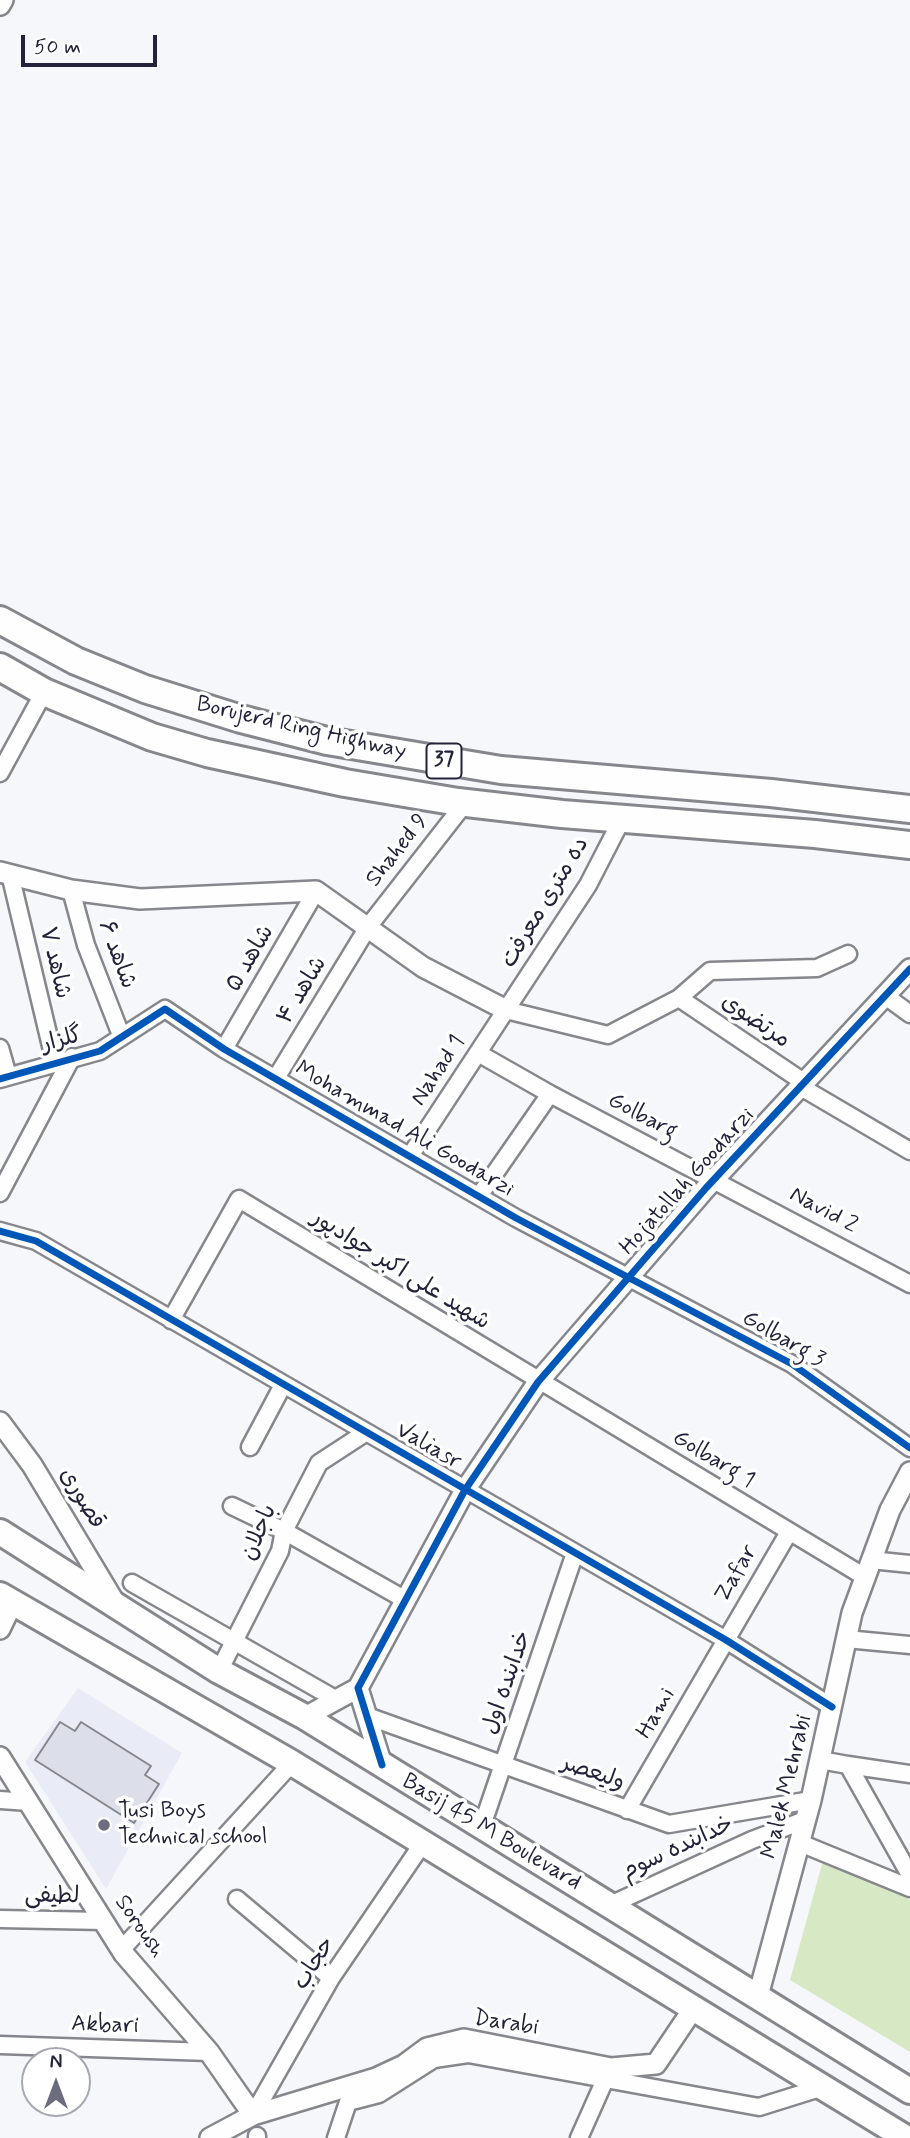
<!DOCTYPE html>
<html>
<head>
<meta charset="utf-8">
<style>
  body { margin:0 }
  #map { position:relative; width:910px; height:2138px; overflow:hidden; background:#f6f7fb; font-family:Mynerve,sans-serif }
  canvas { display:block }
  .north { position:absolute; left:21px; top:2047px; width:70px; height:70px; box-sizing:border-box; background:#fff; border:2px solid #a7a7b1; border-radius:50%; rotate:0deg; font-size:19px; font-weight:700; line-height:28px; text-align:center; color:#22223b }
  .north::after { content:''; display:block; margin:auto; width:24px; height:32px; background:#6c6d7e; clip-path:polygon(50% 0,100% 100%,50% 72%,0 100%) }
  .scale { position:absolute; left:21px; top:35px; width:136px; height:32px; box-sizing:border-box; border:4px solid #22223b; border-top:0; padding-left:9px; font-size:21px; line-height:24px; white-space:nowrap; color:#22223b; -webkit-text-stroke:5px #fff; paint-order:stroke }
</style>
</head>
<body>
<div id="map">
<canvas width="910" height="2138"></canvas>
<div class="north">N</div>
<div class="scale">50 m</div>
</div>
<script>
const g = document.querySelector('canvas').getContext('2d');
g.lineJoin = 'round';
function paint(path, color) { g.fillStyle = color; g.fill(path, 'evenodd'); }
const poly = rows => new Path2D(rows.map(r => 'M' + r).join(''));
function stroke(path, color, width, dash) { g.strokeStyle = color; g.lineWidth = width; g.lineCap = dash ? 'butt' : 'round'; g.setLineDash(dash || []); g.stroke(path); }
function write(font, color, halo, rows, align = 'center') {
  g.font = font + ' Mynerve,"Playpen Sans Arabic",sans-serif'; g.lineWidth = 7; g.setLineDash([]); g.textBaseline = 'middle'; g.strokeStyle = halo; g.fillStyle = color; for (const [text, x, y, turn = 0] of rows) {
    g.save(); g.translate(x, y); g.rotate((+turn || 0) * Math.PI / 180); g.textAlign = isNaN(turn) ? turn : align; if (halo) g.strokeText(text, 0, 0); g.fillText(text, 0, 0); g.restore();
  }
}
paint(poly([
  [78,1688,182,1753,106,1889,25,1762]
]), '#e9ecf7');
paint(poly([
  [824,1857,896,1888,910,1900,910,2052,790,1980]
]), '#d6e9c4');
const building = poly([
  [60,1722,75,1731,81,1722,151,1766,145,1775,159,1784,134,1823,35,1760,60,1722]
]);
paint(building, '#dcdee9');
stroke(building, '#86868d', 2);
const minor = poly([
  [0,773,44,692],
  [10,874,55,1063],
  [71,890,86,945,121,1035],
  [884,995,910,1014],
  [679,998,805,1083],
  [506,1010,608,1035,679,998,710,971,817,968,848,954],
  [0,1048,8,1076],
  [224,1049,316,891],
  [478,1053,550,1094,910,1284],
  [276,1078,368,927,465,803],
  [0,1079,100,1051,165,1009,224,1049,516,1218,792,1364,910,1448],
  [801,1087,910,1151],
  [410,1156,588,885,622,819],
  [0,1193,72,1057],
  [479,1196,550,1094],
  [0,1231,36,1241,726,1640,832,1707],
  [171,1320,239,1199,865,1577],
  [250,1447,283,1385],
  [232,1506,284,1531,404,1599],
  [871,1560,910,1564],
  [132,1583,337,1700],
  [846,1639,910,1645],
  [219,1671,280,1551,284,1531,319,1463,365,1433],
  [367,1716,669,1824,811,1800],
  [820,1760,848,1765,910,1875],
  [848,1765,910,1774],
  [0,1800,29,1802],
  [627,1810,789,1532],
  [482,1826,575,1553],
  [800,1843,910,1888],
  [237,1899,331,1978],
  [610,1905,752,1840,805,1820],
  [0,1919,104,1921],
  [122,1949,292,1763],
  [0,2045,209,2052],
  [253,2115,331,1978,423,1843],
  [257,2138,257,2136],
  [336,2138,348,2102,379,2094,434,2059,468,2054,759,2107,823,2087],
  [579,2138,608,2073]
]);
const tertiary = poly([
  [0,5,3,0],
  [0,872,71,890,140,899,316,891,423,967,506,1010],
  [0,1422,32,1465,115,1603],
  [0,1629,13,1602],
  [305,1717,358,1688],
  [0,1757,124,1954,209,2052,253,2115],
  [382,1765,358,1688,465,1490,538,1382,706,1188,910,969],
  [758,1996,811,1800,852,1613,890,1510,910,1472],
  [210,2138,253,2115,376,2078,404,2065,427,2048,464,2039,611,2068,656,2064,693,2009]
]);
const primary = poly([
  [0,1532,219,1671,305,1717,910,2091],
  [0,1595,292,1763,906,2138]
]);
const trunk = poly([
  [0,620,76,661,145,689,241,719,327,741,501,770,771,793,910,809],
  [0,667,44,692,152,737,207,753,345,783,458,802,562,814,815,834,910,845]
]);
stroke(minor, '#86868d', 21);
stroke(tertiary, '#86868d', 24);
stroke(primary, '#86868d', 30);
stroke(trunk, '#86868d', 32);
stroke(minor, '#fefefe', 16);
stroke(tertiary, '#fefefe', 19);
stroke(primary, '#fefefe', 24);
stroke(trunk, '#fefefe', 26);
stroke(poly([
  [0,1079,100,1051,165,1009,224,1049,516,1218,792,1364,910,1448],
  [0,1231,36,1241,726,1640,832,1707],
  [382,1765,358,1688,465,1490,538,1382,706,1188,910,969]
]), '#0057b8', 7);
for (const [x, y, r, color] of [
  [104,1825,7,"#6c6d7e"]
]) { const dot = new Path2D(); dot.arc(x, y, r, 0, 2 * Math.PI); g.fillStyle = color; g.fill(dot); stroke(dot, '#fff', 2.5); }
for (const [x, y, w] of [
  [444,761,35]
]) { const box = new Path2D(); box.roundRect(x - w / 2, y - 17.5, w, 35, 5); g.fillStyle = '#fff'; g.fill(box); stroke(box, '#22223b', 2); }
write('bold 21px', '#22223b', null, [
  ["37",444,761]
]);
write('23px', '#22223b', '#fff', [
  ["Borujerd Ring Highway",301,729,13],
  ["Shahed 9",398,851,-52],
  ["ده متری معرفت",546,903,-59],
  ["شاهد ۶",116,955,70],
  ["شاهد ۵",251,959,-60],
  ["شاهد ۷",54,963,77],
  ["شاهد ۴",303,991,-59],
  ["مرتضوی",755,1022,34],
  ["گلزار",62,1041,-15],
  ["Nahad 1",439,1071,-57],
  ["Golbarg",642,1117,28],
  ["Mohammad Ali Goodarzi",404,1130,30],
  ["Hojatollah Goodarzi",688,1182,-48],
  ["Navid 2",823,1211,28],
  ["شهید علی اکبر جوادپور",400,1271,32],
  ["Golbarg 3",783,1340,30],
  ["Valiasr",428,1447,30],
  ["Golbarg 1",713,1460,31],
  ["قصوری",81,1499,59],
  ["باجلان",260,1533,-67],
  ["Zafar",737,1574,-60],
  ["خدابنده اول",508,1683,-71],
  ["Hami",657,1714,-60],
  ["ولیعصر",593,1774,19],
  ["Malek Mehrabi",788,1787,-76],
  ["Basij 45 M Boulevard",491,1833,31],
  ["خدابنده سوم",678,1849,-25],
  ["لطیفی",52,1897,1],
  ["Soroush",139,1927,55],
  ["حجاب",315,1964,-58],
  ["Darabi",506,2024,9],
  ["Akbari",105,2026,2]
]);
write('23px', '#22223b', '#fff', [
  ["Tusi Boys",118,1812],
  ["Technical school",118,1838]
], 'left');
</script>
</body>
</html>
